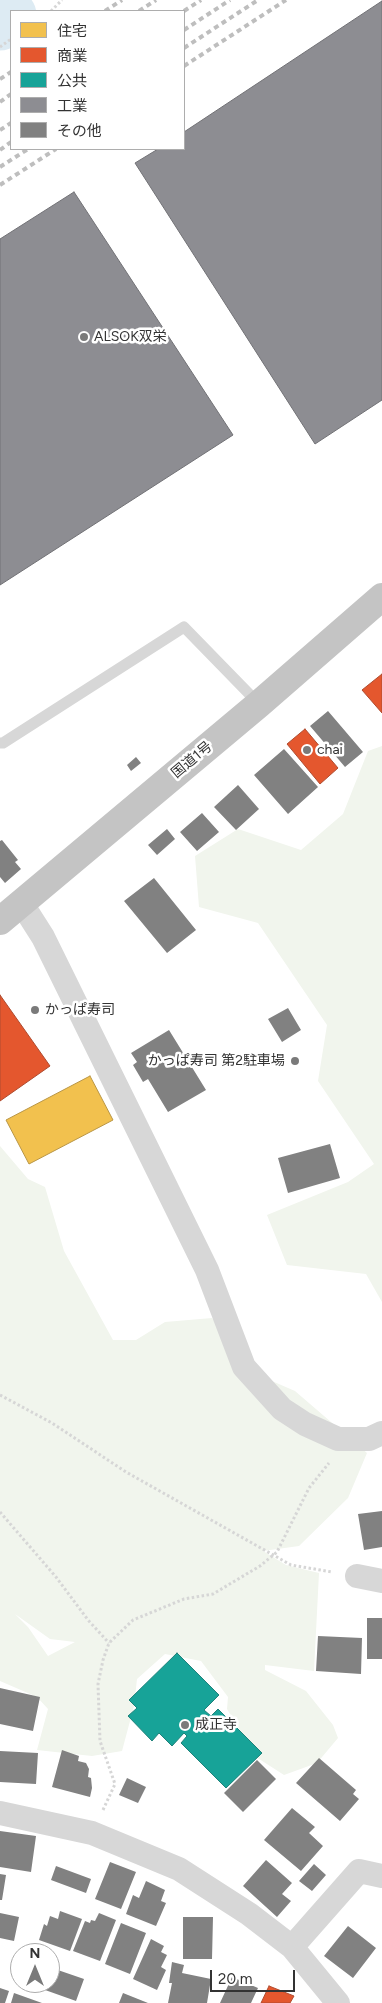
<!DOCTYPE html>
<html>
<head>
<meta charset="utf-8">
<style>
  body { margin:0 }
  #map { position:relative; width:382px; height:2003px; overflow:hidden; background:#fff; font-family:Figtree,"Noto Sans JP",sans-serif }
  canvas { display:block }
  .legend { position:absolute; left:10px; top:10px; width:175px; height:140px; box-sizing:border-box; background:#fff; border:1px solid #adadad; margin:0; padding:6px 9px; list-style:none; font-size:15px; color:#333 }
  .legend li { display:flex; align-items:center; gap:10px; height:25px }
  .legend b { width:25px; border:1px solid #adadad }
  .north { position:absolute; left:10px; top:1943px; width:50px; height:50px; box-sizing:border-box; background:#fff; border:1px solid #adadad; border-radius:50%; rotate:0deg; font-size:14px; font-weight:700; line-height:20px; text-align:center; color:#333 }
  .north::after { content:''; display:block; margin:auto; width:18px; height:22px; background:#7a7a7a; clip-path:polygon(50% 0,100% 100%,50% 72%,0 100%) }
  .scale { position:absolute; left:210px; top:1970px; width:85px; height:22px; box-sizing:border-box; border:2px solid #333; border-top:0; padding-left:6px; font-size:15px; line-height:18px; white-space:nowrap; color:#333; -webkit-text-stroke:4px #fff; paint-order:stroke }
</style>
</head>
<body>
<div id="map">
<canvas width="382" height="2003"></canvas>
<ul class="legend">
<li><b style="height:14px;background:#f2c14e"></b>住宅</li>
<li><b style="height:14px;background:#e4572e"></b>商業</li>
<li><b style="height:14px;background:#17a398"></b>公共</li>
<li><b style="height:14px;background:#8d8d92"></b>工業</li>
<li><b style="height:14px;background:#818181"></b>その他</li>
</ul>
<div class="north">N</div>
<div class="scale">20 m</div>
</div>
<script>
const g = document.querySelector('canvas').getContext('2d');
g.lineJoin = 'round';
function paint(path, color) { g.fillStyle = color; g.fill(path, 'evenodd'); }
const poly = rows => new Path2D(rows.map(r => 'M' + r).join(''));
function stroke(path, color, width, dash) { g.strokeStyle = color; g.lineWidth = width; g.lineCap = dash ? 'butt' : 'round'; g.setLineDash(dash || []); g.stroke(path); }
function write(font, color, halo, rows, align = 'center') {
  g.font = font + ' Figtree,"Noto Sans JP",sans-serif'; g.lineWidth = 5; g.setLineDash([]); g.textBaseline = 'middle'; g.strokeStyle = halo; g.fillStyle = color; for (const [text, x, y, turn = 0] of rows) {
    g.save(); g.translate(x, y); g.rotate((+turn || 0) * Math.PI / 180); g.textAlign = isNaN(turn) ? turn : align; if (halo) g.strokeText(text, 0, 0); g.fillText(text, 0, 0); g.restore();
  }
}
paint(poly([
  [382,746,382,1302,366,1274,287,1265,267,1215,348,1182,374,1164,318,1081,327,1025,258,923,199,907,195,856,238,829,301,850,343,814,368,751],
  [0,1146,28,1179,45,1187,64,1251,113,1340,136,1340,165,1322,212,1318,258,1375,295,1391,367,1453,348,1498,299,1546,263,1551,286,1565,319,1573,314,1671,265,1665,265,1670,306,1691,333,1725,338,1738,317,1763,284,1775,256,1757,227,1709,228,1697,201,1661,165,1654,137,1679,134,1706,122,1751,92,1756,37,1750,48,1709,37,1697,0,1681],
  [15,1614,50,1639,75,1642,48,1656,28,1627]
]), '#f1f5ed');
const homes = poly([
  [90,1076,113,1120,29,1164,6,1120,90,1076]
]);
paint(homes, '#f2c14e');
stroke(homes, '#b99646', 1);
const shops = poly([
  [382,674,382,713,362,690,382,674],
  [305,729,338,768,320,784,287,744,305,729],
  [0,995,50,1066,0,1101,0,995],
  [269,1986,294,1996,290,2003,261,2003,269,1986]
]);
paint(shops, '#e4572e');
stroke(shops, '#af4c30', 1);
const public = poly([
  [177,1653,219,1695,204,1710,211,1716,218,1709,262,1753,226,1788,181,1743,187,1736,184,1733,172,1746,159,1733,152,1741,128,1716,137,1708,129,1700,177,1653]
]);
paint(public, '#17a398');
stroke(public, '#1f817a', 1);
const industry = poly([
  [382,1,382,400,315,444,135,163,158,149,184,149,184,132,382,1],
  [74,192,233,435,0,585,0,239,74,192]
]);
paint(industry, '#8d8d92');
stroke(industry, '#727276', 1);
stroke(poly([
  [0,25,11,15]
]), '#ddebf3', 51);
paint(poly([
  [328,711,363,752,345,767,310,726],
  [284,749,318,787,288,814,254,775],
  [136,757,141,763,131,771,127,765],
  [238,785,259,809,236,830,214,807],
  [202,813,219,832,197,851,180,832],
  [167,829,175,839,157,855,148,845],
  [2,840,18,860,15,862,21,869,5,883,0,877,0,841],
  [154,878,196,930,167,953,124,901],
  [288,1008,301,1030,282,1042,268,1019],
  [169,1030,206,1090,168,1112,148,1079,143,1082,133,1065,137,1062,131,1053],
  [330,1144,340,1178,288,1193,278,1158],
  [382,1511,382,1547,364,1550,358,1514],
  [367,1618,382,1618,382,1659,367,1659],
  [318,1636,362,1638,361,1674,316,1671],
  [0,1688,40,1697,33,1731,0,1724],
  [62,1750,79,1756,78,1761,86,1763,89,1769,88,1777,91,1778,92,1788,90,1797,52,1787],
  [0,1751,38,1753,36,1784,0,1782],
  [319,1758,356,1790,353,1794,359,1799,340,1821,296,1783],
  [257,1760,276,1779,243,1812,224,1793],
  [127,1778,146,1787,138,1803,119,1795],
  [292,1808,315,1827,309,1833,323,1846,301,1871,264,1840],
  [0,1831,36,1836,31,1872,0,1867],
  [266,1860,292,1883,282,1894,291,1901,277,1917,243,1886],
  [110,1862,136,1872,121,1909,95,1899],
  [314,1864,326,1875,312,1891,299,1881],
  [56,1866,91,1879,86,1893,51,1880],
  [0,1874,6,1875,2,1900,0,1900],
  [146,1881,165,1890,161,1901,166,1903,156,1926,126,1914,133,1895,139,1898],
  [60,1911,82,1919,70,1951,39,1940,44,1924,47,1926,50,1916,58,1919],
  [0,1913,19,1917,14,1941,0,1938],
  [99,1913,116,1920,100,1961,73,1951,85,1921,90,1923,91,1920,95,1921],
  [183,1917,213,1917,212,1959,183,1959],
  [121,1923,146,1933,130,1974,105,1964],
  [348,1926,376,1948,353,1978,324,1956],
  [151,1939,164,1946,161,1952,167,1955,161,1967,166,1970,157,1990,133,1979],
  [172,1962,184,1965,182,1973,211,1979,207,2003,168,2003,172,1983,169,1983],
  [52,1968,84,1979,76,2001,31,1985,31,1983,50,1983],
  [232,1977,258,1988,251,2003,220,2003],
  [0,1988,9,1991,5,2003,0,2003],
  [14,1993,42,2003,11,2003],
  [123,1993,148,2003,119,2003]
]), '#818181');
stroke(poly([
  [51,11,62,0],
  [0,47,11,39],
  [0,1395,52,1423,126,1472,291,1565,332,1572],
  [0,1512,56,1577,88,1620,109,1643],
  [103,1810,115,1784,100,1741,98,1684,103,1660,109,1643,133,1620,184,1599,213,1594,260,1566,277,1552,309,1488,329,1463]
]), '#d6d6d6', 3, [2.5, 2.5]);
stroke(poly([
  [0,743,3,743,184,627,259,704]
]), '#d7d7d7', 11);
stroke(poly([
  [22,904,43,937,207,1270,244,1367,282,1409,305,1424,338,1439,369,1439,382,1433],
  [357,1576,382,1581],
  [0,1813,92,1833,179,1869,249,1914,292,1947,338,2003],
  [292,1947,359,1871,382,1876]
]), '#d7d7d7', 24);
stroke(poly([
  [0,921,259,704,382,597]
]), '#c4c4c4', 28);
stroke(poly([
  [105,11,122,0],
  [139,11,156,0],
  [184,11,201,0],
  [184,30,230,0],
  [184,48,258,0],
  [184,66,286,0],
  [0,79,11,72],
  [0,102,11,94],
  [0,130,11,123],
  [0,150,11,142],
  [0,167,28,149],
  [0,185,56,149]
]), '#bebebe', 4, [5, 4]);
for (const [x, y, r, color] of [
  [84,337,5,"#7a7a7a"],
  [307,750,5,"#7a7a7a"],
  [35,1010,5,"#7a7a7a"],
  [295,1061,5,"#7a7a7a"],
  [185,1725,5,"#7a7a7a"]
]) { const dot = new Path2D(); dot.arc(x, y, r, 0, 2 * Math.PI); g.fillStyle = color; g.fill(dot); stroke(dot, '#fff', 2); }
write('14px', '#333', '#fff', [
  ["ALSOK双栄",94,337],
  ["chai",317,750],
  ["かっぱ寿司",45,1010],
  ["かっぱ寿司 第2駐車場",285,1061,"right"],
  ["成正寺",195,1725]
], 'left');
write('14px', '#333', '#fff', [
  ["国道1号",192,760,-40]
]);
</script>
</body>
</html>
